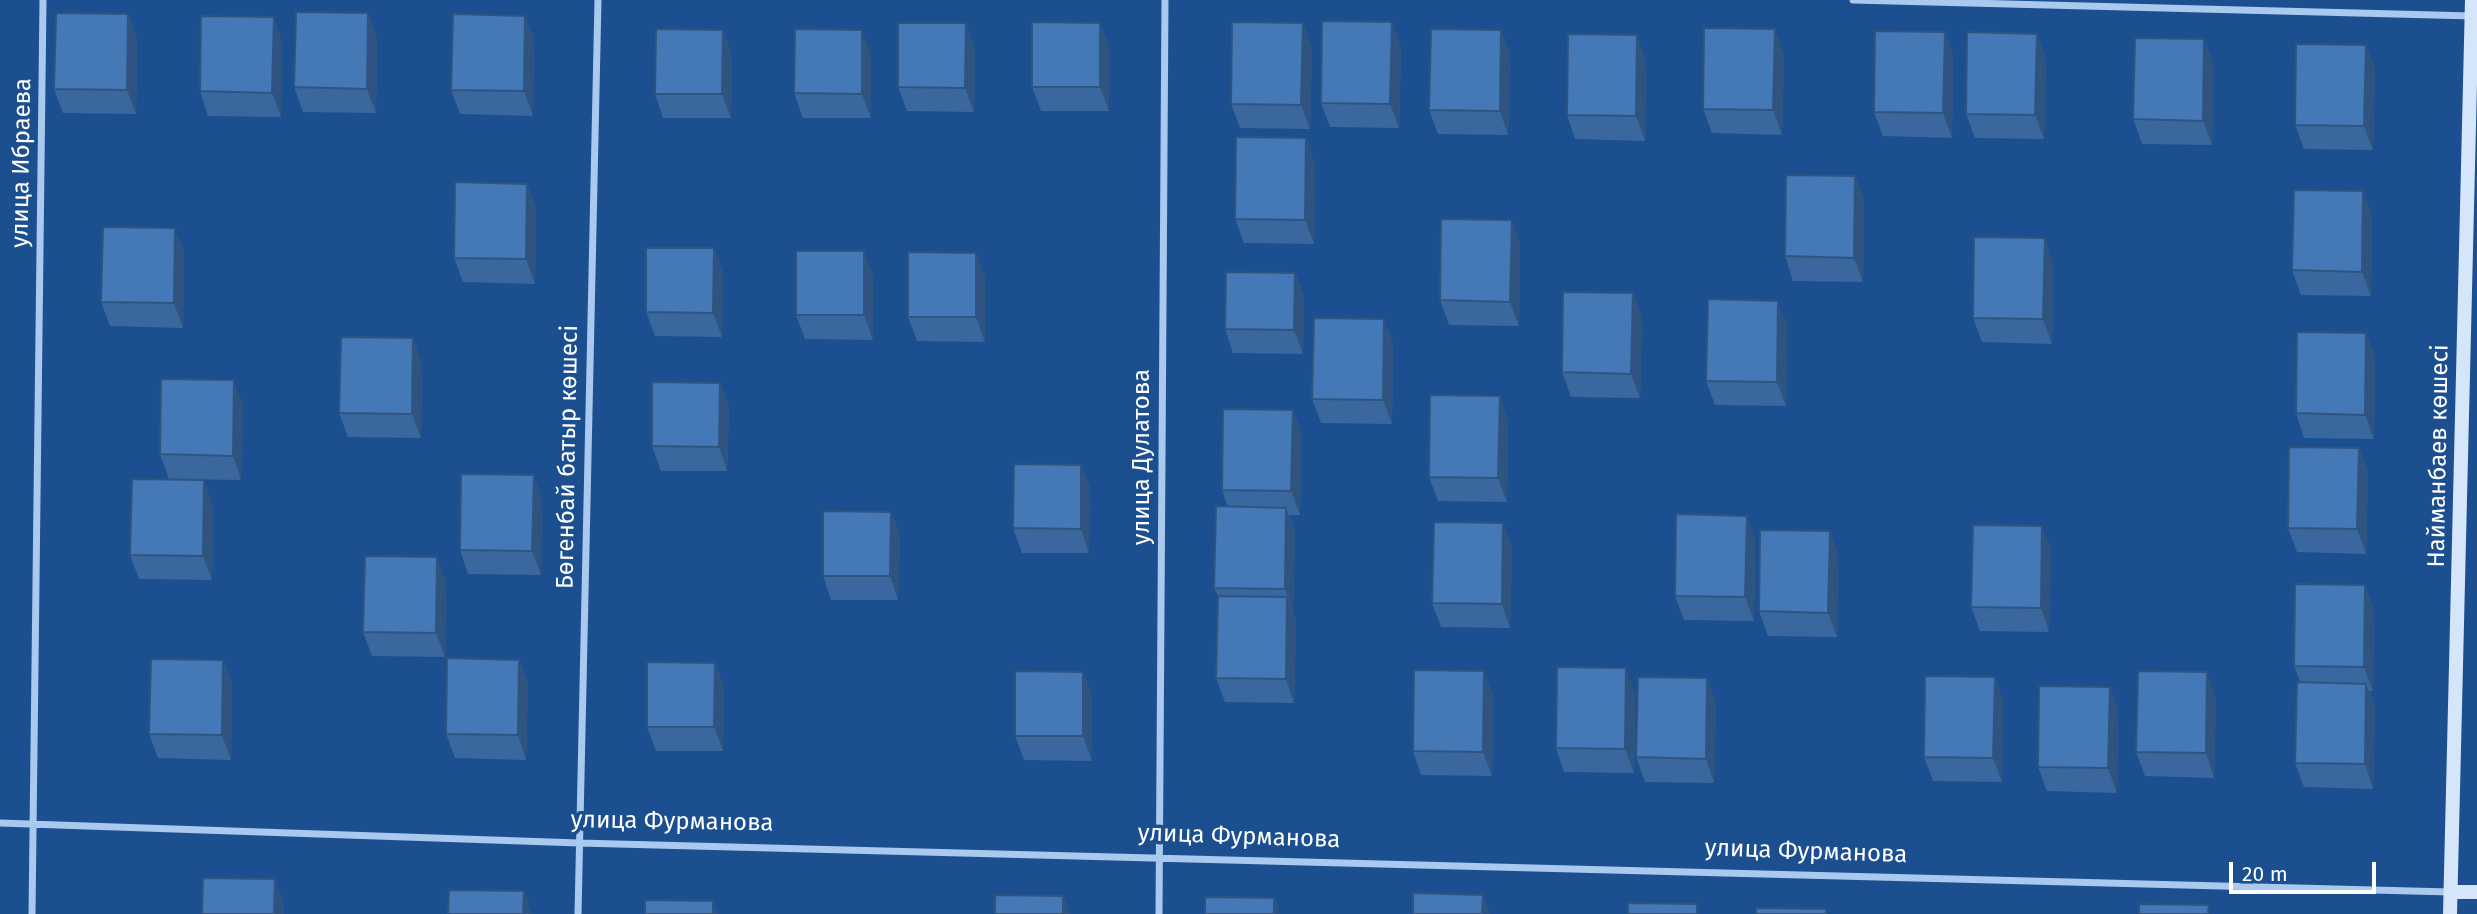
<!DOCTYPE html>
<html>
<head>
<meta charset="utf-8">
<style>
  body { margin:0 }
  #map { position:relative; width:2477px; height:914px; overflow:hidden; background:#1b4f8f; font-family:"Fira Sans",sans-serif }
  canvas { display:block }
  .scale { position:absolute; left:2229px; top:862px; width:147px; height:32px; box-sizing:border-box; border:4px solid #fff; border-top:0; padding-left:9px; font-size:21px; line-height:24px; white-space:nowrap; color:#fff; -webkit-text-stroke:5px #1b4f8f; paint-order:stroke }
</style>
</head>
<body>
<div id="map">
<canvas width="2477" height="914"></canvas>
<div class="scale">20 m</div>
</div>
<script>
const g = document.querySelector('canvas').getContext('2d');
g.lineJoin = 'round';
const poly = rows => new Path2D(rows.map(r => 'M' + r).join(''));
function stroke(path, color, width, dash) { g.strokeStyle = color; g.lineWidth = width; g.lineCap = dash ? 'butt' : 'round'; g.setLineDash(dash || []); g.stroke(path); }
function paint(path, color) { g.fillStyle = color; g.fill(path, 'evenodd'); }
function write(font, color, halo, rows, align = 'center') {
  g.font = font + ' "Fira Sans",sans-serif'; g.lineWidth = 7; g.setLineDash([]); g.textBaseline = 'middle'; g.strokeStyle = halo; g.fillStyle = color; for (const [text, x, y, turn = 0] of rows) {
    g.save(); g.translate(x, y); g.rotate((+turn || 0) * Math.PI / 180); g.textAlign = isNaN(turn) ? turn : align; if (halo) g.strokeText(text, 0, 0); g.fillText(text, 0, 0); g.restore();
  }
}
stroke(poly([
  [1853,0,2473,16],
  [0,823,579,843,2450,892],
  [32,914,43,0],
  [578,914,598,0],
  [1159,914,1165,0]
]), '#a9c9ee', 7);
stroke(poly([
  [2451,892,2477,892],
  [2450,914,2472,0]
]), '#d6e6fa', 14);
paint(poly([
  [128,14,137,39,136,114,63,113,54,89],
  [525,16,534,40,533,116,460,114,451,90],
  [1100,23,1109,47,1109,111,1041,111,1032,87],
  [1945,32,1953,56,1952,138,1883,136,1874,112],
  [2037,34,2046,58,2044,139,1975,138,1966,114],
  [377,37,376,113,303,112,294,87],
  [2204,39,2213,63,2212,145,2142,144,2133,119],
  [282,41,281,117,208,116,200,91],
  [2366,45,2375,69,2373,150,2304,149,2295,125],
  [1401,47,1399,128,1330,127,1321,103],
  [975,48,974,112,907,111,898,87],
  [1312,48,1310,129,1240,128,1231,104],
  [1784,53,1782,135,1712,133,1703,109],
  [732,54,731,118,663,118,655,94],
  [871,54,871,118,803,118,794,93],
  [1510,54,1508,135,1438,134,1429,110],
  [1646,59,1645,141,1575,139,1567,115],
  [1315,163,1314,244,1244,243,1235,219],
  [1855,176,1864,200,1863,282,1793,281,1785,256],
  [527,184,536,208,535,284,463,282,454,258],
  [2372,215,2371,296,2301,295,2292,270],
  [1520,244,1519,326,1449,325,1440,300],
  [714,248,723,272,722,337,655,336,646,312],
  [184,252,183,328,110,326,101,302],
  [976,253,985,277,985,342,917,341,908,317],
  [2053,263,2052,344,1982,342,1973,318],
  [1295,273,1304,297,1303,354,1233,353,1225,329],
  [873,275,873,340,805,339,796,315],
  [1633,293,1642,317,1640,398,1571,397,1562,372],
  [1787,325,1786,406,1715,405,1706,381],
  [2366,333,2375,358,2374,439,2304,438,2296,413],
  [1393,343,1392,424,1321,423,1312,399],
  [422,363,421,438,348,437,339,413],
  [720,383,729,407,727,471,661,471,652,446],
  [243,404,241,480,169,479,160,454],
  [1293,410,1301,434,1300,515,1289,515,1295,532,1293,613,1296,622,1294,703,1225,702,1216,678,1218,596,1214,588,1228,507,1222,490],
  [1508,421,1507,502,1438,501,1429,477],
  [2359,448,2368,472,2366,554,2297,552,2288,528],
  [1081,465,1090,489,1089,553,1022,553,1013,528],
  [542,499,541,575,468,574,460,550],
  [213,505,212,580,139,579,130,555],
  [891,512,900,536,898,600,831,600,823,576],
  [2042,526,2051,551,2049,632,1980,631,1971,607],
  [1830,531,1838,555,1837,637,1768,636,1759,611],
  [1755,540,1754,621,1684,620,1675,596],
  [1512,547,1510,628,1441,627,1432,603],
  [446,582,445,657,372,656,363,632],
  [2365,585,2374,610,2373,691,2369,691,2375,708,2373,789,2304,787,2295,763,2300,682,2294,666],
  [223,660,232,684,231,760,158,758,149,734],
  [519,660,528,684,526,760,455,758,446,734],
  [715,663,724,687,723,751,656,751,647,727],
  [1083,672,1092,696,1092,761,1024,760,1015,736],
  [1995,677,2003,701,2002,782,1933,781,1924,757],
  [2110,687,2118,712,2117,793,2047,791,2038,767],
  [1635,692,1634,773,1564,772,1556,748],
  [1493,695,1492,776,1421,775,1413,751],
  [2216,697,2214,778,2145,776,2136,752],
  [1716,702,1714,783,1645,782,1636,757]
]), '#3a679d');
paint(poly([
  [368,13,377,37,376,113,367,89],
  [128,14,137,39,136,114,127,90],
  [525,16,534,40,533,116,524,91],
  [274,17,282,41,281,117,272,93],
  [1392,22,1401,47,1399,128,1390,104],
  [966,23,975,48,974,112,965,88],
  [1100,23,1109,47,1109,111,1100,87],
  [1303,23,1312,48,1310,129,1301,105],
  [1775,29,1784,53,1782,135,1773,110],
  [723,30,732,54,731,118,722,94],
  [862,30,871,54,871,118,862,94],
  [1501,30,1510,54,1508,135,1500,111],
  [1945,32,1953,56,1952,138,1943,113],
  [2037,34,2046,58,2044,139,2035,115],
  [1637,35,1646,59,1645,141,1636,116],
  [2204,39,2213,63,2212,145,2203,121],
  [2366,45,2375,69,2373,150,2364,126],
  [1306,138,1315,163,1314,244,1305,220],
  [1855,176,1864,200,1863,282,1854,258],
  [527,184,536,208,535,284,526,259],
  [2363,191,2372,215,2371,296,2362,272],
  [1512,220,1520,244,1519,326,1510,302],
  [175,228,184,252,183,328,174,303],
  [2045,238,2053,263,2052,344,2043,319],
  [714,248,723,272,722,337,713,313],
  [864,251,873,275,873,340,864,315],
  [976,253,985,277,985,342,976,317],
  [1295,273,1304,297,1303,354,1294,330],
  [1633,293,1642,317,1640,398,1631,374],
  [1778,301,1787,325,1786,406,1777,382],
  [1384,319,1393,343,1392,424,1383,400],
  [2366,333,2375,358,2374,439,2365,415],
  [413,338,422,363,421,438,412,414],
  [234,380,243,404,241,480,233,456],
  [720,383,729,407,727,471,719,447],
  [1500,396,1508,421,1507,502,1498,478],
  [1293,410,1301,434,1300,515,1291,491],
  [2359,448,2368,472,2366,554,2357,529],
  [1081,465,1090,489,1089,553,1081,529],
  [534,475,542,499,541,575,532,551],
  [204,480,213,505,212,580,203,556],
  [1286,508,1295,532,1293,613,1285,589],
  [891,512,900,536,898,600,890,576],
  [1747,516,1755,540,1754,621,1745,597],
  [1503,523,1512,547,1510,628,1502,604],
  [2042,526,2051,551,2049,632,2041,608],
  [1830,531,1838,555,1837,637,1828,613],
  [437,557,446,582,445,657,436,633],
  [2365,585,2374,610,2373,691,2364,667],
  [1287,597,1296,622,1294,703,1286,679],
  [223,660,232,684,231,760,222,735],
  [519,660,528,684,526,760,518,735],
  [715,663,724,687,723,751,714,727],
  [1626,668,1635,692,1634,773,1625,749],
  [1484,671,1493,695,1492,776,1483,752],
  [1083,672,1092,696,1092,761,1083,736],
  [2207,672,2216,697,2214,778,2206,753],
  [1995,677,2003,701,2002,782,1993,758],
  [1707,678,1716,702,1714,783,1706,759],
  [2366,684,2375,708,2373,789,2365,764],
  [2110,687,2118,712,2117,793,2108,768],
  [275,879,284,904,284,914,274,914],
  [524,891,532,914,523,914],
  [1483,895,1490,914,1482,914],
  [1063,896,1070,914,1063,914],
  [1274,898,1280,914,1274,914],
  [713,901,718,914,713,914]
]), '#305480');
const building = poly([
  [296,12,368,13,367,89,294,87,296,12],
  [56,13,128,14,127,90,54,89,56,13],
  [453,14,525,16,524,91,451,90,453,14],
  [201,16,274,17,272,93,200,91,201,16],
  [1322,21,1392,22,1390,104,1321,103,1322,21],
  [1032,22,1100,23,1100,87,1032,87,1032,22],
  [1232,22,1303,23,1301,105,1231,104,1232,22],
  [898,23,966,23,965,88,898,87,898,23],
  [1704,28,1775,29,1773,110,1703,109,1704,28],
  [656,29,723,30,722,94,655,94,656,29],
  [795,29,862,30,862,94,794,93,795,29],
  [1431,29,1501,30,1500,111,1429,110,1431,29],
  [1875,31,1945,32,1943,113,1874,112,1875,31],
  [1967,32,2037,34,2035,115,1966,114,1967,32],
  [1568,34,1637,35,1636,116,1567,115,1568,34],
  [2135,38,2204,39,2203,121,2133,119,2135,38],
  [2296,44,2366,45,2364,126,2295,125,2296,44],
  [1236,137,1306,138,1305,220,1235,219,1236,137],
  [1786,175,1855,176,1854,258,1785,256,1786,175],
  [455,182,527,184,526,259,454,258,455,182],
  [2294,190,2363,191,2362,272,2292,270,2294,190],
  [1441,219,1512,220,1510,302,1440,300,1441,219],
  [103,227,175,228,174,303,101,302,103,227],
  [1974,237,2045,238,2043,319,1973,318,1974,237],
  [646,248,714,248,713,313,646,312,646,248],
  [796,251,864,251,864,315,796,315,796,251],
  [908,252,976,253,976,317,908,317,908,252],
  [1226,272,1295,273,1294,330,1225,329,1226,272],
  [1563,292,1633,293,1631,374,1562,372,1563,292],
  [1708,299,1778,301,1777,382,1706,381,1708,299],
  [1314,318,1384,319,1383,400,1312,399,1314,318],
  [2297,332,2366,333,2365,415,2296,413,2297,332],
  [341,337,413,338,412,414,339,413,341,337],
  [161,379,234,380,233,456,160,454,161,379],
  [652,382,720,383,719,447,652,446,652,382],
  [1430,395,1500,396,1498,478,1429,477,1430,395],
  [1223,409,1293,410,1291,491,1222,490,1223,409],
  [2289,447,2359,448,2357,529,2288,528,2289,447],
  [1014,464,1081,465,1081,529,1013,528,1014,464],
  [461,474,534,475,532,551,460,550,461,474],
  [132,479,204,480,203,556,130,555,132,479],
  [1216,506,1286,508,1285,589,1214,588,1216,506],
  [823,511,891,512,890,576,823,576,823,511],
  [1676,514,1747,516,1745,597,1675,596,1676,514],
  [1434,522,1503,523,1502,604,1432,603,1434,522],
  [1973,525,2042,526,2041,608,1971,607,1973,525],
  [1760,530,1830,531,1828,613,1759,611,1760,530],
  [365,556,437,557,436,633,363,632,365,556],
  [2295,584,2365,585,2364,667,2294,666,2295,584],
  [1218,596,1287,597,1286,679,1216,678,1218,596],
  [447,658,519,660,518,735,446,734,447,658],
  [151,659,223,660,222,735,149,734,151,659],
  [647,662,715,663,714,727,647,727,647,662],
  [1557,667,1626,668,1625,749,1556,748,1557,667],
  [1414,670,1484,671,1483,752,1413,751,1414,670],
  [1015,671,1083,672,1083,736,1015,736,1015,671],
  [2138,671,2207,672,2206,753,2136,752,2138,671],
  [1925,676,1995,677,1993,758,1924,757,1925,676],
  [1638,677,1707,678,1706,759,1636,757,1638,677],
  [2297,682,2366,684,2365,764,2295,763,2297,682],
  [2039,686,2110,687,2108,768,2038,767,2039,686],
  [203,878,275,879,274,914,202,914,203,878],
  [449,890,524,891,523,914,448,914,449,890],
  [1413,893,1483,895,1482,914,1413,914,1413,893],
  [995,895,1063,896,1063,914,995,914,995,895],
  [1205,897,1274,898,1274,914,1205,914,1205,897],
  [645,900,713,901,713,914,645,914,645,900],
  [1628,903,1697,904,1697,914,1628,914,1628,903],
  [2139,904,2209,905,2208,914,2139,914,2139,904],
  [1756,908,1826,909,1826,914,1756,914,1756,908]
]);
paint(building, '#4478b7');
stroke(building, '#305480', 2);
write('24px', '#fff', '#1b4f8f', [
  ["улица Ибраева",22,163,-89],
  ["Найманбаев көшесі",2439,456,-89],
  ["Бөгенбай батыр көшесі",568,457,-89],
  ["улица Дулатова",1142,457,-90],
  ["улица Фурманова",672,822,1],
  ["улица Фурманова",1239,837,2],
  ["улица Фурманова",1806,852,2]
]);
</script>
</body>
</html>
